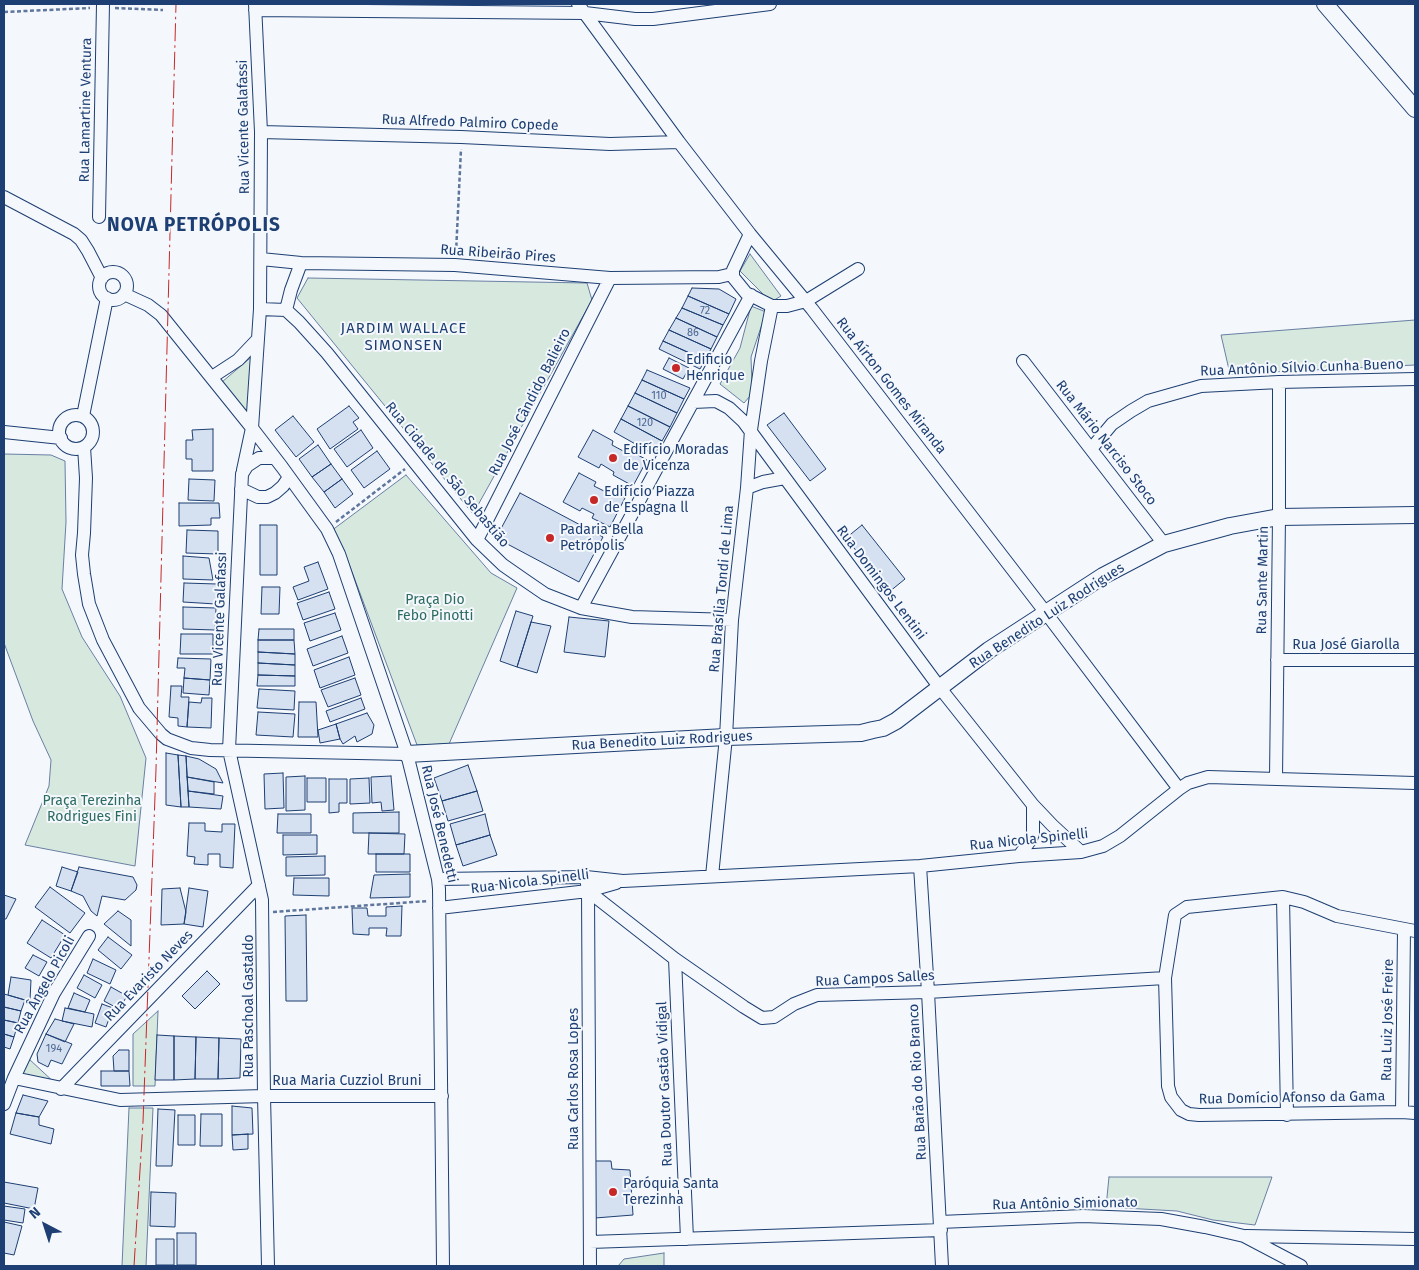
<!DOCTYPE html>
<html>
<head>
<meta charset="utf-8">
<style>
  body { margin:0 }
  #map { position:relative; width:1419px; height:1270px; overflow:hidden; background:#f4f7fb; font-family:"Fira Sans",sans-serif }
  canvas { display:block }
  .frame { position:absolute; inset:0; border:5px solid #1d3f73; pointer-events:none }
  .north { position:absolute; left:20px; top:1200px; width:50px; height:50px; -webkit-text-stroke:4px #f4f7fb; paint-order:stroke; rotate:320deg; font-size:14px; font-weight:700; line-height:20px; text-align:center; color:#1d3f73 }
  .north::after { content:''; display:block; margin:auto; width:18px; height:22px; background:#1d3f73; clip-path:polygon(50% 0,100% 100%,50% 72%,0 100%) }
</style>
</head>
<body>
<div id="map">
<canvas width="1419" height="1270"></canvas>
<div class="frame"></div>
<div class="north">N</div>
</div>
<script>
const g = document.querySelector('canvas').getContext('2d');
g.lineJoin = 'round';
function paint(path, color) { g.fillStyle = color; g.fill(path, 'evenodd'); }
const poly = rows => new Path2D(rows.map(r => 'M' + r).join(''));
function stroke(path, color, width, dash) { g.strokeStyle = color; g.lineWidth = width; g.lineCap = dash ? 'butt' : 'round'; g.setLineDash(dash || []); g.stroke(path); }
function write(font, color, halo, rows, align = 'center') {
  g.font = font + ' "Fira Sans",sans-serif'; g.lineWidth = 4; g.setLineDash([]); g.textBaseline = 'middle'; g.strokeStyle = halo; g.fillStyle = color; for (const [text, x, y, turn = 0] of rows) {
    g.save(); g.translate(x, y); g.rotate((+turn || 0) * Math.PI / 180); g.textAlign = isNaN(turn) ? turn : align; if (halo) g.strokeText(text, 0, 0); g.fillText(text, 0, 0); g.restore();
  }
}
const green = poly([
  [750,254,781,296,771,302,740,271,750,254],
  [308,278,587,283,592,300,473,514,297,298,308,278],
  [751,306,766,312,751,357,752,385,750,396,744,403,720,384,740,348,751,306],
  [1415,320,1415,365,1230,374,1221,335,1415,320],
  [255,354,248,415,222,382,255,354],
  [4,454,51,455,65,461,66,522,62,589,82,637,120,696,146,758,135,866,25,845,49,786,51,760,33,721,4,643,4,454],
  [406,475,491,573,517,588,449,744,417,745,346,556,331,531,406,475],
  [158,1011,155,1086,133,1086,133,1034,158,1011],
  [29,1059,56,1084,21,1074,29,1059],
  [129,1108,153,1108,146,1266,122,1266,129,1108],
  [1109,1177,1272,1177,1255,1225,1213,1220,1177,1211,1106,1207,1109,1177],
  [664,1253,664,1266,618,1266,624,1259,664,1253]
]);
paint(green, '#d7e8df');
stroke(green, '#687fa3', 1);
const building = poly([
  [692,288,719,289,736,299,729,314,688,296,692,288],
  [688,296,729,314,723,325,682,308,688,296],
  [682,308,723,325,717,337,676,318,682,308],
  [676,318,717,337,711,349,669,330,676,318],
  [669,330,711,349,705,360,663,341,669,330],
  [663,341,705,360,700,369,659,349,663,341],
  [669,358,689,368,683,379,663,369,669,358],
  [647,370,690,388,684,399,642,380,647,370],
  [642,380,684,399,677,413,635,393,642,380],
  [635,393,677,413,670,427,628,406,635,393],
  [349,406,359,418,353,422,358,429,330,449,317,429,349,406],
  [628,406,670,427,662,441,621,419,628,406],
  [784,413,826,469,810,481,767,425,784,413],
  [293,416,314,442,296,457,275,430,293,416],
  [621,419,662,441,655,455,614,432,621,419],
  [213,429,213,471,192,471,192,459,186,459,186,440,193,440,192,430,213,429],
  [361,430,373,448,347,467,334,449,361,430],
  [593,430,613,441,612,445,625,452,627,449,647,460,633,486,613,475,614,472,601,464,599,468,578,457,593,430],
  [318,445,331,464,312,477,299,459,318,445],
  [377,451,390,469,364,488,351,470,377,451],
  [331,464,342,479,324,492,312,477,331,464],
  [579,473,596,482,594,486,606,492,608,489,625,498,610,527,592,518,594,514,582,508,580,511,563,502,579,473],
  [189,479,215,480,214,501,188,500,189,479],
  [342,479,353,494,335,508,324,492,342,479],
  [520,493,603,537,579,582,496,538,520,493],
  [179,503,219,503,220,518,211,518,211,525,179,526,179,503],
  [260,525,277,525,277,575,260,575,260,525],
  [862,525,905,579,889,592,846,538,862,525],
  [187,530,218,531,218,554,186,553,187,530],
  [183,556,209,558,213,580,183,579,183,556],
  [318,562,328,589,298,600,293,587,309,581,304,567,318,562],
  [184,583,217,584,216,604,183,602,184,583],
  [262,587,280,587,279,614,261,614,262,587],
  [329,592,335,609,303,620,297,603,329,592],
  [183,607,216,608,215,630,183,629,183,607],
  [516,611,533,616,517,667,500,661,516,611],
  [335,613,341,630,310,641,304,623,335,613],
  [569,617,609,621,605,657,564,652,569,617],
  [531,622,551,626,537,673,517,667,531,622],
  [259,629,294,629,294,640,258,640,259,629],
  [181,634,213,634,213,654,180,654,181,634],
  [342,636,348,653,313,666,307,649,342,636],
  [258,640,294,640,295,654,258,652,258,640],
  [258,652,295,654,295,665,258,663,258,652],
  [349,657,355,675,320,688,314,670,349,657],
  [178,658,211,659,210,680,184,678,185,668,177,668,178,658],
  [258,663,295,665,295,676,258,675,258,663],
  [258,675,295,676,295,686,257,686,258,675],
  [184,678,210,680,209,695,183,693,184,678],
  [355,678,361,695,328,707,321,690,355,678],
  [171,686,182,686,181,697,189,697,187,727,178,726,178,718,169,717,171,686],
  [259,689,295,691,294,710,257,708,259,689],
  [202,698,212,698,211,728,187,727,189,702,201,703,202,698],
  [361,698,365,709,330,722,326,711,361,698],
  [299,702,316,702,318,737,298,737,299,702],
  [258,712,295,714,293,737,256,735,258,712],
  [367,713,374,725,372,734,357,742,355,736,343,744,340,739,336,724,367,713],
  [336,724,340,739,320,743,318,730,336,724],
  [166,753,178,755,181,807,166,805,166,753],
  [178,755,186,756,189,807,181,807,178,755],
  [186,756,199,759,216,769,223,783,187,777,186,756],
  [468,765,477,791,442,801,434,778,468,765],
  [283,773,284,808,265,809,264,774,283,773],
  [305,776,305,810,286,811,286,777,305,776],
  [391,776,394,810,382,811,381,802,372,803,371,777,391,776],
  [187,777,214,782,214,794,188,791,187,777],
  [307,778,326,778,326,802,307,802,307,778],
  [369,778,370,803,350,804,350,779,369,778],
  [329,779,347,779,347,803,339,803,339,812,329,813,329,779],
  [188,791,223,796,221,809,189,807,188,791],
  [477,791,483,811,448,821,442,801,477,791],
  [399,812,399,833,353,833,353,813,399,812],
  [278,814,311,814,311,833,277,833,278,814],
  [485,814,490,835,456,845,450,824,485,814],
  [189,823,205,823,205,831,222,832,222,824,235,824,233,868,220,867,220,854,208,854,208,865,194,864,195,857,187,856,189,823],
  [369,833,405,834,404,854,368,854,369,833],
  [283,835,317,835,317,854,283,855,283,835],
  [490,835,497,855,463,866,456,845,490,835],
  [376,854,410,854,410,872,376,872,376,854],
  [325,856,325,875,286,876,286,857,325,856],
  [62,867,78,872,71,891,56,886,62,867],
  [79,867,133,877,137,885,136,890,125,900,102,896,97,916,91,911,83,896,71,891,79,867],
  [410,874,410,897,370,898,374,875,410,874],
  [294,878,329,878,329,896,293,895,294,878],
  [50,887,85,913,70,933,35,907,50,887],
  [180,888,186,912,184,924,161,925,162,889,180,888],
  [189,888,208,891,203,927,184,924,189,888],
  [4,895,16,899,6,919,4,919,4,895],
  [402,906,401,936,386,936,387,928,369,928,369,935,353,934,352,908,367,908,368,916,386,916,386,907,402,906],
  [118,911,131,920,131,946,104,924,118,911],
  [306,915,307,1001,286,1001,285,916,306,915],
  [42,920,65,935,51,958,27,943,42,920],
  [108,937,132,955,121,969,98,950,108,937],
  [33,955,47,962,39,976,25,968,33,955],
  [93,959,116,970,110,984,87,973,93,959],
  [207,971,220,984,195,1009,182,996,207,971],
  [84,975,102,985,95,998,77,988,84,975],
  [11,977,31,980,30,1000,25,1000,8,995,11,977],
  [111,987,127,996,119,1009,104,1001,111,987],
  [74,993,90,1000,85,1012,68,1008,74,993],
  [4,994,25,1000,21,1011,4,1007,4,994],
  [102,1004,113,1008,106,1027,95,1023,102,1004],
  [4,1007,21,1011,18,1023,4,1020,4,1007],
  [65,1008,94,1014,92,1027,62,1021,65,1008],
  [55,1019,74,1024,65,1042,46,1034,55,1019],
  [4,1020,18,1023,14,1037,4,1034,4,1020],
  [4,1034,14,1037,10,1049,4,1047,4,1034],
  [46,1034,72,1044,62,1064,51,1060,48,1067,38,1062,37,1054,46,1034],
  [157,1035,174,1036,174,1080,155,1080,157,1035],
  [174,1036,196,1037,195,1079,174,1080,174,1036],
  [196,1037,219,1038,218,1079,195,1079,196,1037],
  [219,1038,241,1039,240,1078,218,1079,219,1038],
  [119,1050,129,1050,129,1071,114,1071,113,1056,119,1050],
  [101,1071,129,1071,130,1086,101,1086,101,1071],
  [23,1095,48,1101,39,1117,16,1113,23,1095],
  [232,1106,252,1108,253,1134,232,1135,232,1106],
  [158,1109,175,1110,172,1166,156,1166,158,1109],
  [16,1113,39,1117,39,1125,54,1129,51,1144,10,1134,16,1113],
  [201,1114,222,1114,222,1146,200,1146,201,1114],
  [178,1115,195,1115,195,1145,178,1145,178,1115],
  [248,1134,248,1149,233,1150,232,1135,248,1134],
  [593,1161,611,1161,612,1169,630,1170,633,1215,595,1218,593,1161],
  [4,1182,38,1188,34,1209,4,1203,4,1182],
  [151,1192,176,1193,175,1227,150,1226,151,1192],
  [4,1206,25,1209,23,1223,4,1220,4,1206],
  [4,1222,22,1226,14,1255,4,1253,4,1222],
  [177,1233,196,1233,196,1265,177,1265,177,1233],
  [156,1239,174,1239,174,1265,156,1265,156,1239]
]);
paint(building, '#d5e0f0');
stroke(building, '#1d3f73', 1);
const minor = poly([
  [578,4,679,142,750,234,812,309,1046,613,1179,789],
  [255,10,585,13,635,19,653,19,770,4],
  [261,132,461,137,610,144,679,142],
  [4,197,74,234,81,240,88,251,102,278],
  [99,217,103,4],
  [750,234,733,270,733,277,746,293,772,306,787,306,806,301,858,269],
  [261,259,301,263,455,265,610,278,719,277,732,274],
  '99 286a14 14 0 1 1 28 0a14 14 0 1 1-28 0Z',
  [124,294,148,305,161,315,252,428,282,467,327,529,339,554,407,754,438,879,439,889,443,1266],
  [260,309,286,310,299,322,327,353,477,540,503,565,526,581,545,594,581,608,632,617,732,620],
  [286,310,291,290,301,263],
  [1023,361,1164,544],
  [212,377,238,360,258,339],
  [693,402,716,401,729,408,743,421,940,688,1033,805,1052,825,1081,852],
  '59 432a17 17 0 1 1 34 0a17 17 0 1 1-34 0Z',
  [83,416,107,298],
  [4,432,61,438],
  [84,447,86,478,84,533,82,555,84,574,89,604,103,640,139,708,161,734,167,739,191,748,210,750,407,754],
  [1091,449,1112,424,1131,411,1148,401,1201,386,1279,382,1415,379],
  [243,470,252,428,260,309,261,132,255,4],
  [747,488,763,482,785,478],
  [241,489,258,497,267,497,275,493,283,486,289,477],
  [477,540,610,278],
  [581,608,751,295],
  [1277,660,1415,660],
  [1276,778,1279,517,1279,382],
  [1019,856,1029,842,1033,834,1033,805],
  [920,866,928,992,942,1266],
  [712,876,726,737,732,620,747,488,751,430,761,361,772,306],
  [586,877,588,891,675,959,744,1007,762,1018,774,1017,794,1004,817,995,928,992,1165,978],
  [438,879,586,877,623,881,920,866,1019,856,1081,852,1103,846,1120,836,1179,789,1188,783,1208,777,1415,783],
  [588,891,590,1266],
  [1283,897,1287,1115],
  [439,908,588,891,616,883],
  [1415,931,1337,916,1304,902,1283,897,1187,907,1175,915,1165,978,1168,1086,1171,1097,1181,1110,1189,1114,1199,1115,1402,1112,1415,1113],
  [675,959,687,1239],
  [14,1078,120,1100,264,1096,442,1096],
  [61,1089,259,885],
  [4,1104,14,1078,54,993,89,936],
  [1402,1112,1404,929],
  [940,1222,1083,1216,1161,1219,1205,1227,1244,1236,1301,1266],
  [1246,1236,1415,1239],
  [590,1242,941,1230],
  [268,1266,264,1096,262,900,229,750,242,474,247,466,259,458,275,458]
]);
const tertiary = poly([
  [1325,4,1415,109],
  [407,754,726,737,861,733,873,730,883,728,896,721,989,650,1103,576,1164,544,1230,526,1279,517,1415,515]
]);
stroke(minor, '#1d3f73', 14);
stroke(tertiary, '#1d3f73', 18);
stroke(poly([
  [115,8,163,10],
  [4,12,90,8],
  [456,253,461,149],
  [336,522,405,469],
  [273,912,428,901]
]), '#5e769c', 2.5, [4, 2.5]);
stroke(minor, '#f4f7fb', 12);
stroke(tertiary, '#f4f7fb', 16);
stroke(poly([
  [134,1266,143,1122,156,769,176,4]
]), '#c62828', 1, [18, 4, 2.5, 4]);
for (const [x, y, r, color] of [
  [676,368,5,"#c62828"],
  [613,458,5,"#c62828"],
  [594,500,5,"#c62828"],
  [550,538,5,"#c62828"],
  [613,1192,5,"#c62828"]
]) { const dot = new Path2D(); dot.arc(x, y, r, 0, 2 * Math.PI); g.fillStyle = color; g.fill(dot); stroke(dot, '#f4f7fb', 2); }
write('11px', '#4b6792', null, [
  ["72",705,311],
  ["86",693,333],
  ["110",659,396],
  ["120",645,423],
  ["194",54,1049]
]);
write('14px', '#1d3f73', '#f4f7fb', [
  ["Rua Lamartine Ventura",86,110,-89],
  ["Rua Alfredo Palmiro Copede",470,123,2],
  ["Rua Vicente Galafassi",244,127,-91],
  ["Rua Ribeirão Pires",498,254,4],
  ["Rua Antônio Sílvio Cunha Bueno",1302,368,-2],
  ["Rua Aírton Gomes Miranda",891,386,52],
  ["Rua José Cândido Balieiro",530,402,-63],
  ["Rua Mário Narciso Stoco",1106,443,52],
  ["Rua Cidade de São Sebastião",447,475,50],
  ["Rua Sante Martin",1263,580,-89],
  ["Rua Domingos Lentini",881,583,53],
  ["Rua Brasília Tondi de Lima",722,589,-85],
  ["Rua Benedito Luiz Rodrigues",1047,616,-33],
  ["Rua Vicente Galafassi",220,619,-88],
  ["Rua José Giarolla",1346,645],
  ["Rua Benedito Luiz Rodrigues",662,741,-3],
  ["Rua José Benedetti",439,824,77],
  ["Rua Nicola Spinelli",1029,840,-6],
  ["Rua Nicola Spinelli",530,882,-7],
  ["Rua Evaristo Neves",149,976,-46],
  ["Rua Campos Salles",875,979,-3],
  ["Rua Ângelo Picoli",45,985,-61],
  ["Rua Paschoal Gastaldo",249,1006,-90],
  ["Rua Luiz José Freire",1388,1020,-89],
  ["Rua Carlos Rosa Lopes",574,1079,-90],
  ["Rua Maria Cuzziol Bruni",347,1081],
  ["Rua Barão do Rio Branco",918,1082,-93],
  ["Rua Doutor Gastão Vidigal",665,1084,-92],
  ["Rua Domício Afonso da Gama",1292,1098,-1],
  ["Rua Antônio Simionato",1065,1204,-1]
]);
write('14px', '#1d3f73', '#f4f7fb', [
  ["Edificio",686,360],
  ["Henrique",686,376],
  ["Edifício Moradas",623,450],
  ["de Vicenza",623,466],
  ["Edifício Piazza",604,492],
  ["de Espagna ll",604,508],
  ["Padaria Bella",560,530],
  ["Petrópolis",560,546],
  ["Paróquia Santa",623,1184],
  ["Terezinha",623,1200]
], 'left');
write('14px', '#2c6c60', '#f4f7fb', [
  ["Praça Dio",435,600],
  ["Febo Pinotti",435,616],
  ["Praça Terezinha",92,801],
  ["Rodrigues Fini",92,817]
]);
g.letterSpacing = '1px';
write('15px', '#1d3f73', '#f4f7fb', [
  ["JARDIM WALLACE",404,329],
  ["SIMONSEN",404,346]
]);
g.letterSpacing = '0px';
g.letterSpacing = '1px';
write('bold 19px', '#1d3f73', '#f4f7fb', [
  ["NOVA PETRÓPOLIS",194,226]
]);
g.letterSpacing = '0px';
</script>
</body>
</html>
